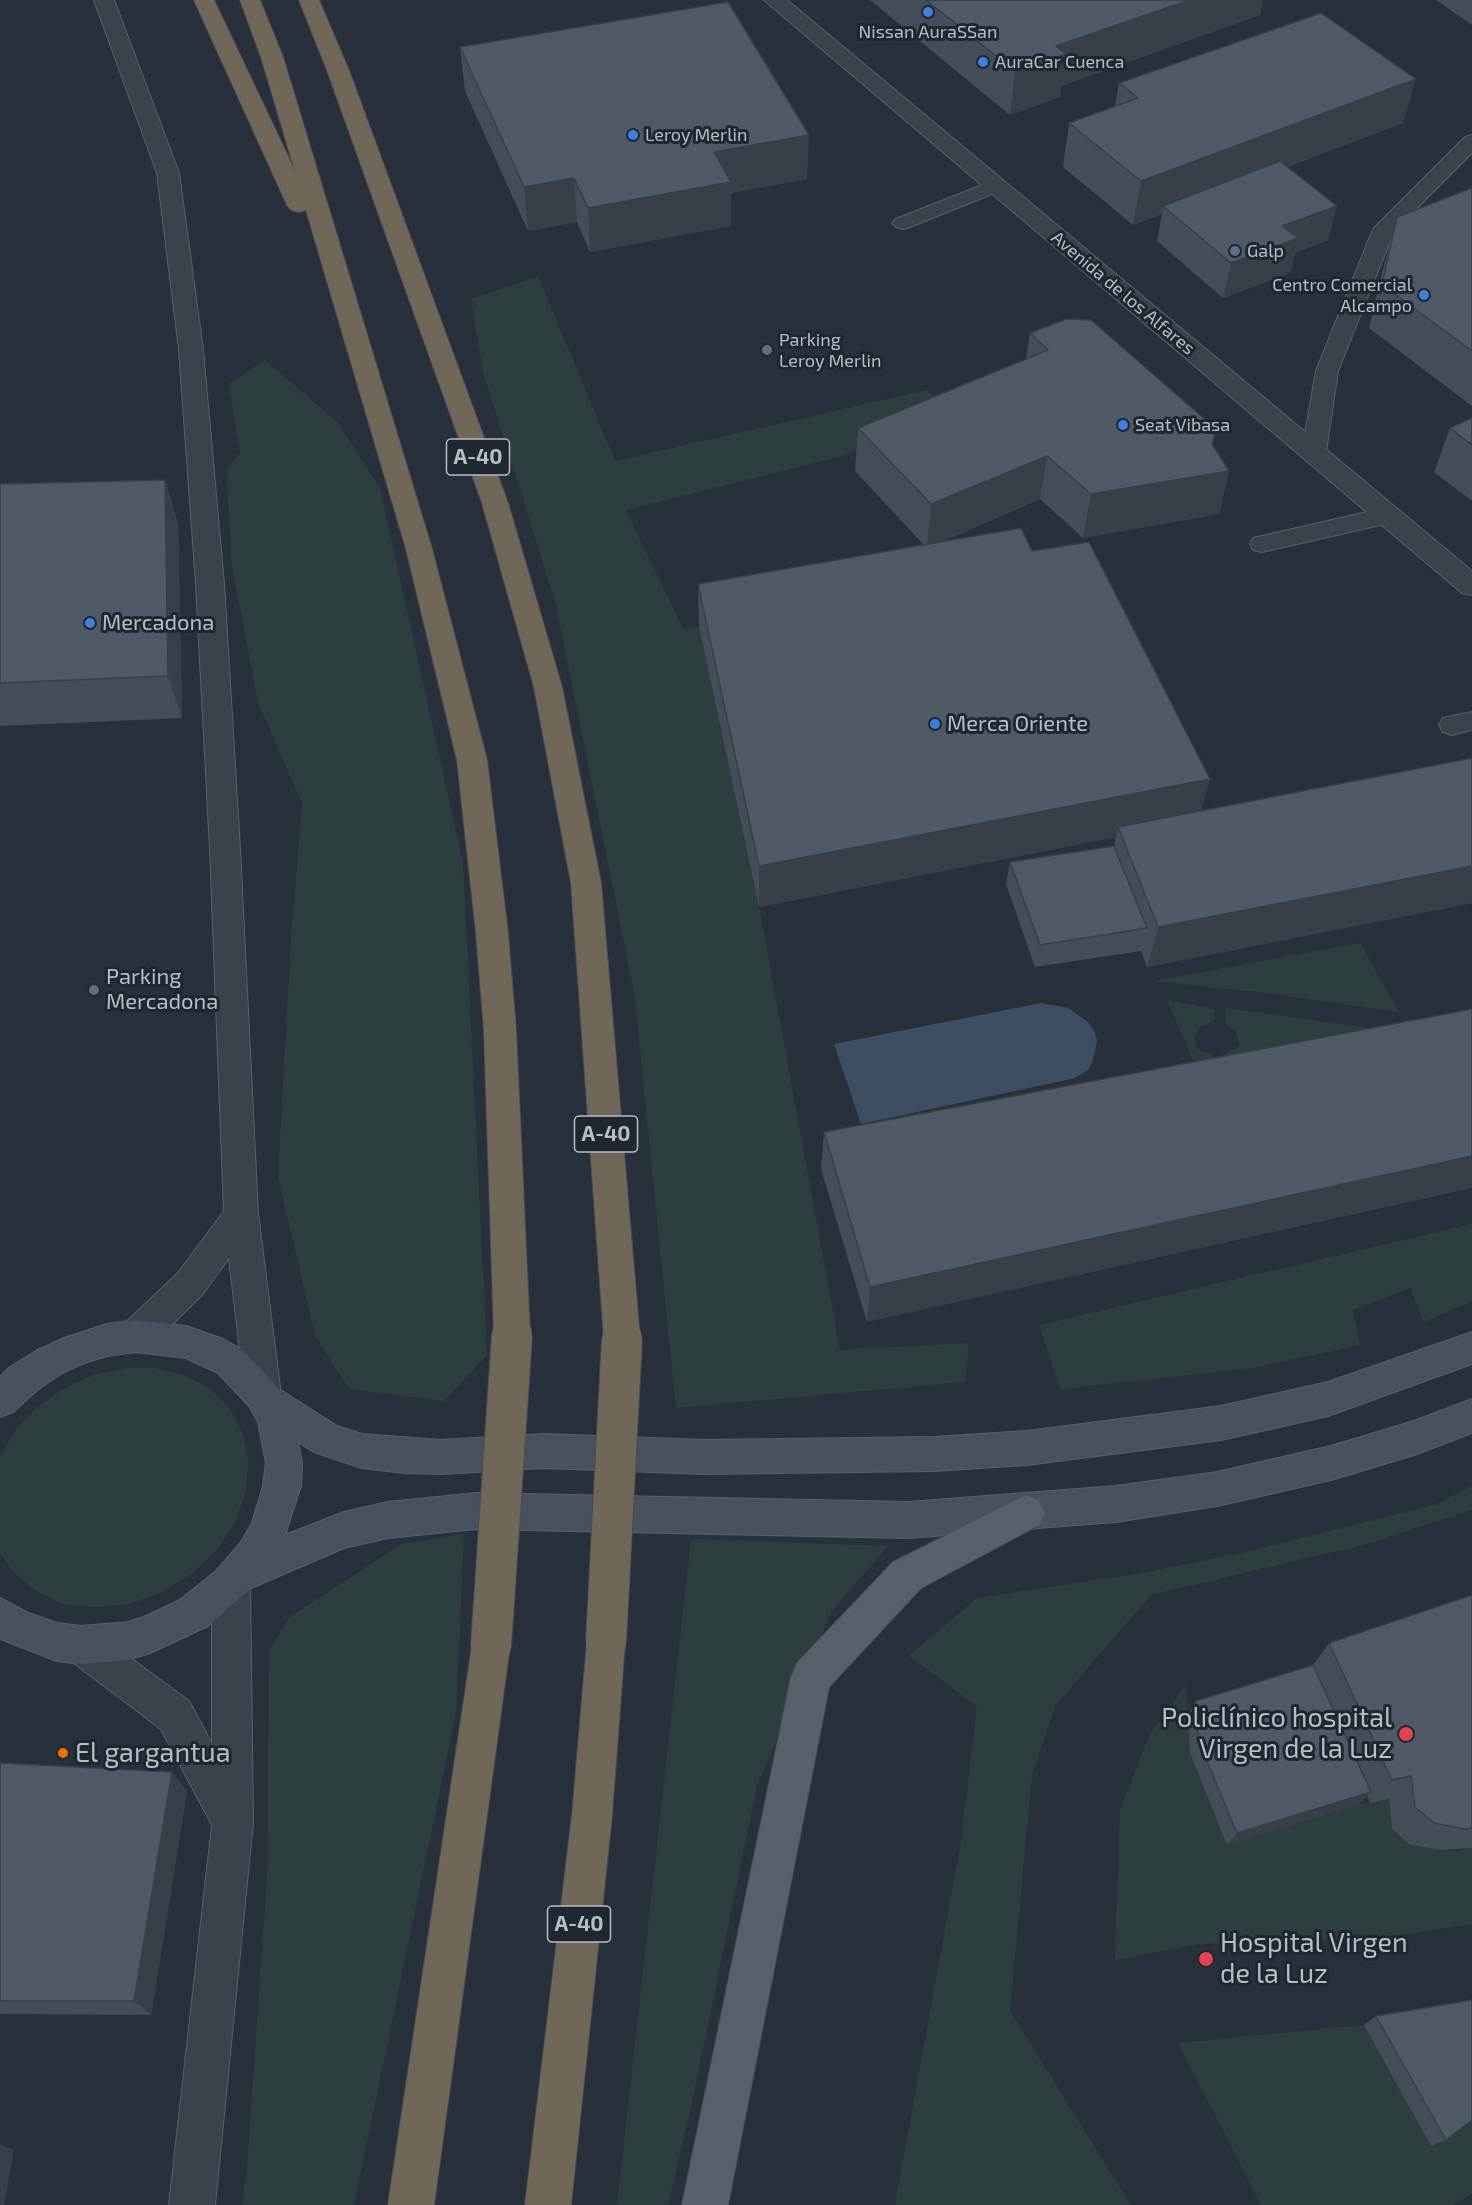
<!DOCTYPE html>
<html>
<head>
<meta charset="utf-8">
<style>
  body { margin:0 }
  canvas { display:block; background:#27303b }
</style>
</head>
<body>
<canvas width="1472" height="2205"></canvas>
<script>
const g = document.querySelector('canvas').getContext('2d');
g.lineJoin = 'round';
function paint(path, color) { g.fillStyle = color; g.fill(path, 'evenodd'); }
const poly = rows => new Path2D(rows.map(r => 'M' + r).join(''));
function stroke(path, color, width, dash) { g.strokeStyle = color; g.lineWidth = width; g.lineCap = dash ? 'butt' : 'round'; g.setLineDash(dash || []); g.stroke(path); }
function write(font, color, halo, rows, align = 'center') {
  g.font = font + ' "Exo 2",sans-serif'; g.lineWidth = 6; g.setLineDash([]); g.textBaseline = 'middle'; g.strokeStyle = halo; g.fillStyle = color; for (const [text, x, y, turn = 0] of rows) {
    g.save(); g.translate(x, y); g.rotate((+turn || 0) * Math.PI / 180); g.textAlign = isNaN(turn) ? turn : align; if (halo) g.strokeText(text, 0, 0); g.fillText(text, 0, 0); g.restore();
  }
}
paint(poly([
  [538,276,615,461,927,390,946,409,844,456,626,510,683,629,699,627,759,907,840,1350,969,1343,965,1382,676,1408,634,991,555,601,483,372,471,299],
  [265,360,338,423,380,488,463,862,487,1355,444,1401,349,1389,315,1335,278,1176,291,940,302,803,258,702,231,559,227,469,240,452,229,384],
  [1360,943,1399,1012,1266,993,1153,981],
  [1167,1000,1214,1009,1215,1020,1200,1027,1194,1037,1198,1049,1212,1055,1211,1064,1198,1072],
  [1226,1008,1391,1031,1231,1071,1223,1055,1240,1046,1235,1030,1225,1024],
  [1472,1224,1472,1301,1424,1322,1410,1288,1353,1310,1360,1345,1254,1368,1060,1389,1039,1325],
  [125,1368,156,1368,185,1375,210,1389,230,1409,243,1434,248,1461,246,1491,235,1522,217,1550,192,1574,162,1592,130,1604,96,1607,63,1604,36,1591,13,1572,0,1553,0,1457,14,1432,36,1408,63,1389,93,1375],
  [1472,1486,1472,1510,1367,1544,1151,1595,1055,1706,1032,1774,1010,2011,1131,2205,895,2205,961,1842,977,1706,909,1656,977,1598,1143,1573,1250,1551,1437,1504],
  [464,1534,456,1713,354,2205,242,2205,247,2170,268,1860,269,1651,290,1617,401,1544],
  [691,1539,888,1546,832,1611,757,1786,691,2107,668,2205,617,2205],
  [1186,1685,1190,1753,1228,1845,1359,1804,1389,1799,1392,1829,1410,1845,1441,1850,1454,1851,1472,1847,1472,1924,1383,1938,1199,1944,1115,1960,1120,1810,1150,1734],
  [1472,2005,1472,2194,1453,2205,1261,2205,1178,2043,1364,2025,1432,2010]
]), '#2c3e3e');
paint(poly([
  [1041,1003,1068,1008,1088,1022,1095,1032,1097,1041,1093,1060,1088,1070,1075,1078,1057,1082,861,1124,834,1044]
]), '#3e4e62');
const service = poly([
  [1472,135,1472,153,1394,231,1338,371,1326,452,1322,457,1314,460,1306,457,1302,452,1316,371,1373,229,1465,137,1472,135],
  [995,180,1002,182,1005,186,1002,190,910,227,903,229,896,227,892,223,896,219,995,180],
  [1389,507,1398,509,1401,515,1398,521,1262,552,1253,550,1250,544,1253,538,1262,536,1389,507],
  [1472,712,1472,730,1452,735,1443,732,1439,725,1443,718,1472,712]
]);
const minor = poly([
  [231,1565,245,1570,250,1583,253,1822,215,2205,169,2205,212,1825,161,1729,67,1658,62,1645,67,1632,81,1626,95,1632,189,1701,212,1744,212,1583,217,1570,231,1565]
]);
const tertiary = poly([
  [94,0,114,0,179,173,203,350,224,584,240,849,258,1214,281,1395,276,1407,263,1411,250,1407,245,1395,229,1258,202,1295,149,1347,136,1352,123,1347,118,1336,123,1325,178,1273,224,1211,210,849,196,584,179,350,157,173,94,0],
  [764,0,787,0,1472,571,1472,595,1462,593,764,0]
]);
const secondary = poly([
  [136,1320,186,1326,223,1339,244,1351,279,1389,337,1426,362,1434,441,1440,544,1434,705,1440,934,1437,1027,1431,1221,1406,1328,1382,1472,1332,1472,1364,1328,1416,1221,1440,1027,1465,934,1471,705,1474,544,1468,441,1474,405,1473,362,1468,314,1452,298,1442,302,1463,301,1486,285,1535,344,1512,388,1502,476,1493,908,1502,1116,1486,1217,1472,1331,1446,1414,1421,1472,1399,1472,1433,1414,1455,1331,1480,1217,1506,1116,1522,908,1538,476,1529,388,1538,344,1548,251,1588,208,1626,150,1653,128,1660,81,1664,57,1661,0,1639,0,1598,28,1613,57,1623,81,1626,128,1622,144,1617,180,1600,217,1570,242,1541,252,1523,263,1486,266,1463,258,1422,250,1407,218,1373,186,1358,136,1352,107,1356,84,1363,62,1373,36,1391,13,1412,0,1417,0,1377,10,1367,36,1351,64,1338,107,1324,136,1320]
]);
const primary = poly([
  [1026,1495,1039,1501,1045,1513,1039,1525,921,1588,829,1687,728,2205,682,2205,791,1677,797,1663,893,1562,1026,1495]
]);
const motorway = poly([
  [194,0,214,0,295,171,261,57,240,0,260,0,283,57,432,549,487,760,508,933,516,1030,530,1335,525,1346,512,1351,499,1346,494,1335,484,1030,476,933,457,760,406,549,306,210,299,212,291,210,287,205,194,0],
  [299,0,319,0,350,73,508,503,562,687,601,883,640,1339,635,1350,622,1355,609,1350,604,1339,571,883,534,687,482,503,328,73,299,0],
  [606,1623,620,1629,625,1642,612,1815,571,2205,525,2205,572,1815,587,1642,592,1629,606,1623],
  [491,1627,505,1633,510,1646,434,2205,388,2205,472,1646,477,1633,491,1627]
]);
stroke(service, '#58606a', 2);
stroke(minor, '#58606a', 2);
stroke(tertiary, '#58606a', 2);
stroke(secondary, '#58606a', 2);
stroke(primary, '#434b55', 2);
stroke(motorway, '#454d57', 2);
paint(service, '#3a424c');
paint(minor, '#3a424c');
paint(tertiary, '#3a424c');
paint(secondary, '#49515e');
paint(primary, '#58616b');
paint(motorway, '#716758');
const motorwayBridge = poly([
  [606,1642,622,1339],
  [491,1646,512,1335]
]);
stroke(motorwayBridge, '#454d57', 42, []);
stroke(motorwayBridge, '#716758', 40);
paint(poly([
  [870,0,1263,0,1260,15,1061,86,1060,97,1010,115],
  [1436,0,1472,0,1472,25],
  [460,47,807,179,731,193,731,226,590,252,577,222,528,231,465,91],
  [1119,83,1403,123,1287,167,1328,240,1295,253,1290,273,1223,298,1157,241,1162,214,1133,225,1063,167,1069,123,1115,107],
  [1472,188,1472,406,1369,328,1385,261,1397,217],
  [1030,333,1212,444,1229,471,1219,514,1083,538,1040,499,939,543,1032,551,1201,811,1472,758,1472,903,1147,967,1141,951,1035,967,1006,884,1010,862,1114,846,1116,837,759,907,699,627,698,584,924,545,855,471,858,428,1026,359],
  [1472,418,1472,501,1434,472,1450,428],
  [165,480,178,524,182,718,0,726,0,484],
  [1472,1009,867,1322,821,1169,824,1132],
  [1472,1595,1472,1847,1471,1848,1441,1850,1410,1845,1392,1829,1389,1799,1370,1803,1367,1796,1359,1804,1227,1845,1190,1753,1188,1715,1196,1701,1313,1665,1329,1643],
  [0,1763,187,1791,151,2015,0,2014],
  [1376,2016,1446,2140,1431,2146,1364,2025]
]), '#454d59');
paint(poly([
  [1189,0,1263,0,1260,15,1061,86,1060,97,1010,115,1015,71,1056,46],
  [1416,79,1403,123,1169,211,1163,206,1162,214,1133,225,1141,181],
  [809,135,807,179,731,193,731,226,590,252,588,208,714,152],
  [574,178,577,222,528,231,524,187],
  [1337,206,1328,240,1295,253,1290,273,1223,298,1231,263,1282,226],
  [1047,456,1040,499,927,548,931,504],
  [1229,471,1219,514,1083,538,1091,494],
  [165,480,178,524,182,718,168,676],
  [1210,779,1198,820,1118,827,1116,837,759,907,759,866],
  [1472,866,1472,903,1147,967,1158,927],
  [1472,1156,1472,1188,867,1322,870,1287],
  [172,1772,187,1791,151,2015,134,2001],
  [1371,1792,1359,1804,1227,1845,1237,1833],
  [0,2144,14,2150,4,2205,0,2205]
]), '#383f48');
const building = poly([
  [926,0,1189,0,1056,46,1066,54,1015,71,926,0],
  [728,2,809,135,714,152,731,182,588,208,574,178,524,187,460,47,728,2],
  [1321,13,1416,79,1141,181,1069,123,1138,98,1119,83,1321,13],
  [1280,161,1337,206,1282,226,1298,238,1231,263,1163,206,1280,161],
  [1472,188,1472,351,1382,285,1397,217,1472,188],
  [1066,319,1091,320,1216,429,1212,444,1229,471,1091,494,1047,456,931,504,858,428,1048,350,1030,333,1066,319],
  [1472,418,1472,445,1450,428,1472,418],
  [165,480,168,676,0,683,0,484,165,480],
  [1021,528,1032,551,1089,542,1210,779,759,866,698,584,1021,528],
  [1472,758,1472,866,1158,927,1118,827,1472,758],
  [1114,846,1147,928,1040,945,1010,862,1114,846],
  [1472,1009,1472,1156,870,1287,824,1132,1472,1009],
  [1472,1595,1472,1828,1465,1829,1434,1823,1415,1807,1411,1776,1392,1780,1329,1643,1472,1595],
  [1313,1665,1371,1792,1237,1833,1198,1740,1196,1701,1313,1665],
  [0,1763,172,1772,134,2001,0,2001,0,1763],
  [1472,2000,1472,2120,1446,2140,1376,2016,1472,2000]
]);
paint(building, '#505a67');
stroke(building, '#383f48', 1.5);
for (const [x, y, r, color] of [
  [928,12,6,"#3f7fe0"],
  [983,62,6,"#3f7fe0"],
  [633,135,6,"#3f7fe0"],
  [1235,251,6,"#5c6f8a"],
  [1424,295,6,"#3f7fe0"],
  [767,350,6,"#5c6f8a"],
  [1123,425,6,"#3f7fe0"],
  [90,623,6,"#3f7fe0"],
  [935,724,6,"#3f7fe0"],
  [94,990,6,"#5c6f8a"],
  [1406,1734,8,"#e0444e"],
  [63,1753,6,"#e8710a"],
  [1206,1959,8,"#e0444e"]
]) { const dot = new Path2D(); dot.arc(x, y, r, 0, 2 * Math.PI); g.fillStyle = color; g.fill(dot); stroke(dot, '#1f2731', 2); }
write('18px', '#b6bdc7', '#1f2731', [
  ["Nissan AuraSSan",928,32,"center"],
  ["AuraCar Cuenca",995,62],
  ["Leroy Merlin",645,135],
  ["Galp",1247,251],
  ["Centro Comercial",1412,285,"right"],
  ["Alcampo",1412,306,"right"],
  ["Parking",779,340],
  ["Leroy Merlin",779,361],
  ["Seat Vibasa",1135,425]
], 'left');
write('18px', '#b6bdc7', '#1f2731', [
  ["Avenida de los Alfares",1123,293,40]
]);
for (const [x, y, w] of [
  [478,457,63],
  [606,1134,63],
  [579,1924,63]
]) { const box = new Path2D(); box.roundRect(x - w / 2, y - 18, w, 36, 4.5); g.fillStyle = '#1f2731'; g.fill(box); stroke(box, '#b6bdc7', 1.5); }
write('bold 21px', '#b6bdc7', null, [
  ["A-40",478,457],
  ["A-40",606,1134],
  ["A-40",579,1924]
]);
write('22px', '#b6bdc7', '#1f2731', [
  ["Mercadona",102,623],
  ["Merca Oriente",947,724],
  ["Parking",106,977],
  ["Mercadona",106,1002]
], 'left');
write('27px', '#b6bdc7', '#1f2731', [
  ["Policlínico hospital",1392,1718,"right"],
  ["Virgen de la Luz",1392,1749,"right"],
  ["El gargantua",75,1753],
  ["Hospital Virgen",1220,1943],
  ["de la Luz",1220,1974]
], 'left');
</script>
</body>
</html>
